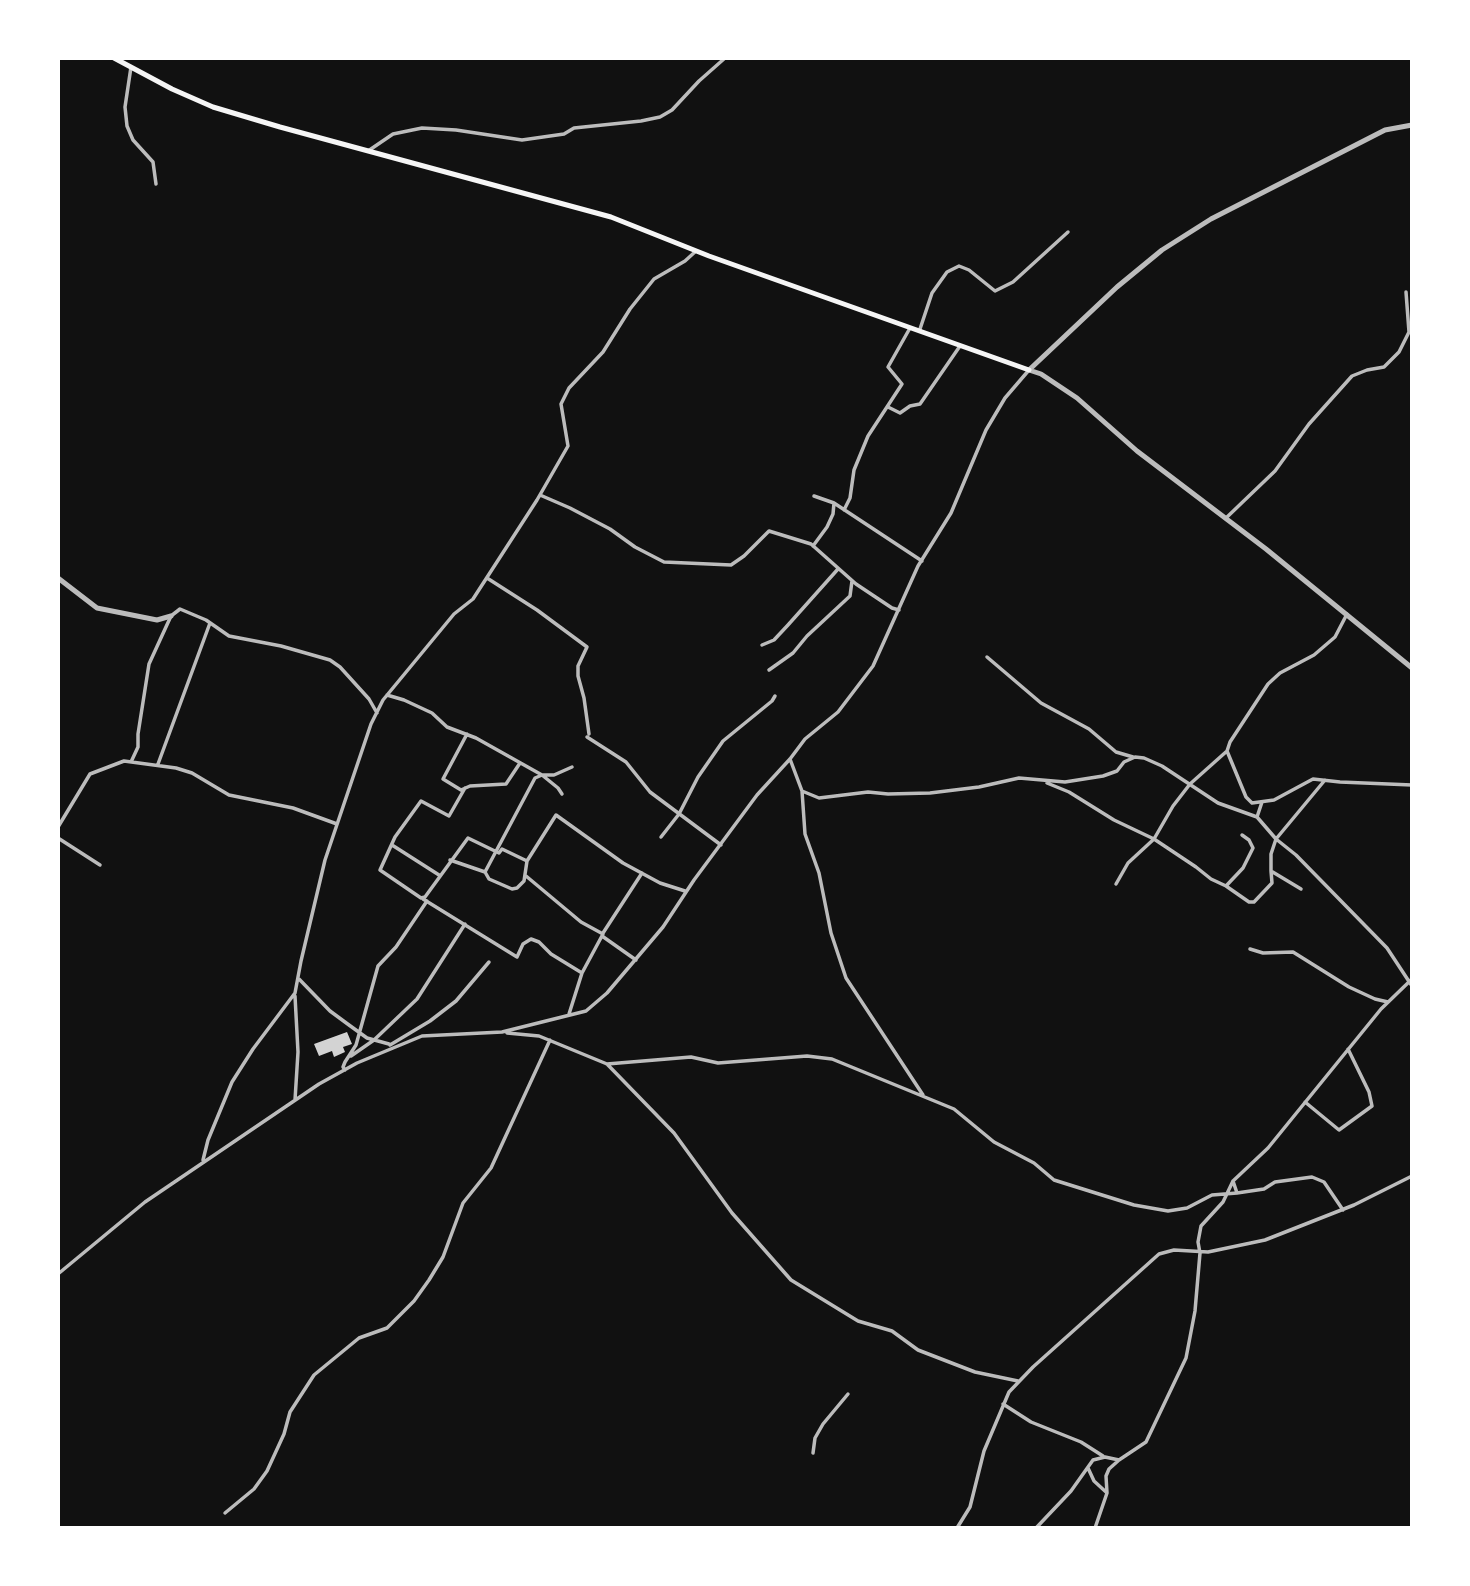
<!DOCTYPE html>
<html>
<head>
<meta charset="utf-8">
<style>
  body { margin:0 }
  #map { position:relative; width:1470px; height:1586px; overflow:hidden; background:#111; font-family:Karla,sans-serif }
  canvas { display:block }
  .frame { position:absolute; inset:0; border:60px solid #fff; pointer-events:none }
</style>
</head>
<body>
<div id="map">
<canvas width="1470" height="1586"></canvas>
<div class="frame"></div>
</div>
<script>
const g = document.querySelector('canvas').getContext('2d');
g.lineJoin = 'round';
function paint(path, color) { g.fillStyle = color; g.fill(path, 'evenodd'); }
const poly = rows => new Path2D(rows.map(r => 'M' + r).join(''));
function stroke(path, color, width, dash) { g.strokeStyle = color; g.lineWidth = width; g.lineCap = dash ? 'butt' : 'round'; g.setLineDash(dash || []); g.stroke(path); }
paint(poly([
  [347,1032,352,1044,343,1047,345,1052,334,1057,332,1051,319,1056,314,1044]
]), '#d3d3d3');
stroke(poly([
  [131,67,125,107,127,126,133,140,153,162,156,184],
  [368,151,393,134,422,128,456,130,522,140,564,134,574,128,641,121,660,117,672,110,699,81,725,58],
  [920,329,932,293,947,272,959,266,969,270,995,291,1013,282,1068,232],
  [888,407,900,413,910,406,920,404,960,346],
  [540,495,570,508,610,529,635,547,664,562,731,565,744,556,769,531,811,544,856,584,892,608,899,610],
  [814,496,834,503,922,561],
  [844,510,850,498,854,470,868,436,902,384,888,367,910,328],
  [1226,518,1275,471,1309,424,1352,376,1367,370,1384,367,1399,352,1409,332,1406,292],
  [813,546,827,527,833,514,834,503],
  [487,578,537,610,587,647,578,666,578,676,584,698,589,734],
  [762,645,774,640,788,625,838,569],
  [987,657,1041,703,1089,729,1116,752,1133,757],
  [769,670,793,653,807,636,850,596,852,581],
  [387,695,404,700,432,713,447,727,476,738,542,775,554,775,572,767],
  [467,734,443,779,461,790,470,786,506,784,520,763],
  [587,737,626,762,650,792,721,845],
  [1227,751,1246,797,1252,803,1274,800,1313,779,1340,782,1412,785],
  [790,759,802,791,819,798,868,792,888,794,930,793,979,787,1019,778,1065,782,1103,776,1117,771,1124,762,1135,757,1144,758,1162,766,1218,803,1257,817],
  [131,762,138,747,138,734,149,664,171,616,180,609,206,620,229,636,281,646,330,660,340,667,369,699,377,713],
  [158,764,210,623],
  [1325,780,1276,839,1296,855,1387,948,1412,986],
  [1047,783,1069,792,1114,820,1154,839,1196,867,1211,879,1226,886,1243,868,1253,848,1249,840,1242,835],
  [465,788,449,816,421,801,395,837,380,870,421,898,425,897,468,838,499,853,502,849,527,861,556,815,623,863,660,883,685,891],
  [802,791,805,834,819,873,831,933,846,978,923,1095],
  [1262,802,1257,817,1276,839,1271,854,1271,871,1301,889],
  [58,827,90,774,124,761,176,768,192,773,229,795,293,808,337,824],
  [661,837,679,814,698,777,723,741,772,701,775,696],
  [58,838,100,865],
  [392,845,439,875],
  [450,860,485,872],
  [527,861,524,881,517,888,512,889,489,879,485,872,535,778,542,775,558,788,562,794],
  [526,876,581,922,603,934,582,973],
  [1116,884,1128,863,1154,839,1173,806,1190,784,1227,751,1230,742,1268,684,1280,673,1314,655,1335,637,1347,614],
  [1226,886,1249,902,1254,902,1272,883,1271,871],
  [423,899,517,957,523,944,531,939,539,942,551,954,582,973,569,1014],
  [603,933,642,873],
  [602,936,636,960],
  [1250,949,1263,953,1293,952,1349,987,1375,999,1388,1002],
  [299,979,330,1011,349,1025,367,1038,389,1044],
  [507,1033,539,1036,607,1064,674,1133,732,1213,791,1280,858,1321,892,1331,918,1350,975,1372,1018,1381],
  [390,1045,430,1021,456,1001,489,962],
  [351,1056,374,1040,417,999,465,924],
  [607,1064,691,1057,718,1063,807,1056,832,1059,954,1109,994,1142,1034,1163,1054,1180,1134,1205,1168,1211,1187,1208,1212,1195,1237,1193],
  [345,1070,343,1067,345,1062,356,1045,378,966,396,947,427,901],
  [295,1100,298,1052,295,996],
  [1305,1102,1339,1130,1372,1106,1369,1092,1348,1049],
  [203,1160,208,1140,232,1082,253,1049,295,993,301,961,325,860,371,724,383,700,454,614,473,599,537,500,568,446,561,404,569,388,603,352,630,309,654,279,685,261,696,251],
  [1233,1181,1237,1193,1264,1189,1275,1182,1312,1177,1324,1182,1343,1210],
  [58,1274,145,1202,319,1084,357,1063,422,1036,502,1032,586,1011,607,993,663,927,694,880,757,795,790,759,805,739,838,712,873,666,918,566,951,513,986,430,1005,398,1029,370],
  [1003,1404,1031,1422,1081,1442,1103,1456],
  [813,1453,815,1438,823,1424,848,1394],
  [1119,1460,1146,1442,1186,1358,1195,1311,1200,1253,1198,1242,1201,1226,1223,1202,1233,1181,1268,1148,1381,1009,1412,979],
  [1088,1468,1094,1481,1106,1492],
  [225,1513,254,1489,267,1471,284,1434,290,1412,314,1375,359,1338,387,1328,414,1301,429,1280,443,1257,463,1203,491,1168,550,1040],
  [957,1528,970,1507,984,1451,1009,1392,1033,1367,1159,1254,1174,1250,1208,1252,1265,1240,1354,1205,1412,1176],
  [1036,1528,1071,1491,1093,1460,1105,1457,1119,1460,1109,1469,1106,1476,1107,1493,1095,1528]
]), '#bcbcbc', 3.5);
stroke(poly([
  [1412,125,1385,130,1211,219,1162,250,1117,287,1029,370,1041,374,1077,398,1137,451,1266,549,1412,668],
  [58,578,97,608,157,620,171,616]
]), '#bcbcbc', 5);
stroke(poly([
  [114,58,172,89,213,107,280,127,611,217,709,256,1029,370]
]), '#f5f5f5', 5);
</script>
</body>
</html>
